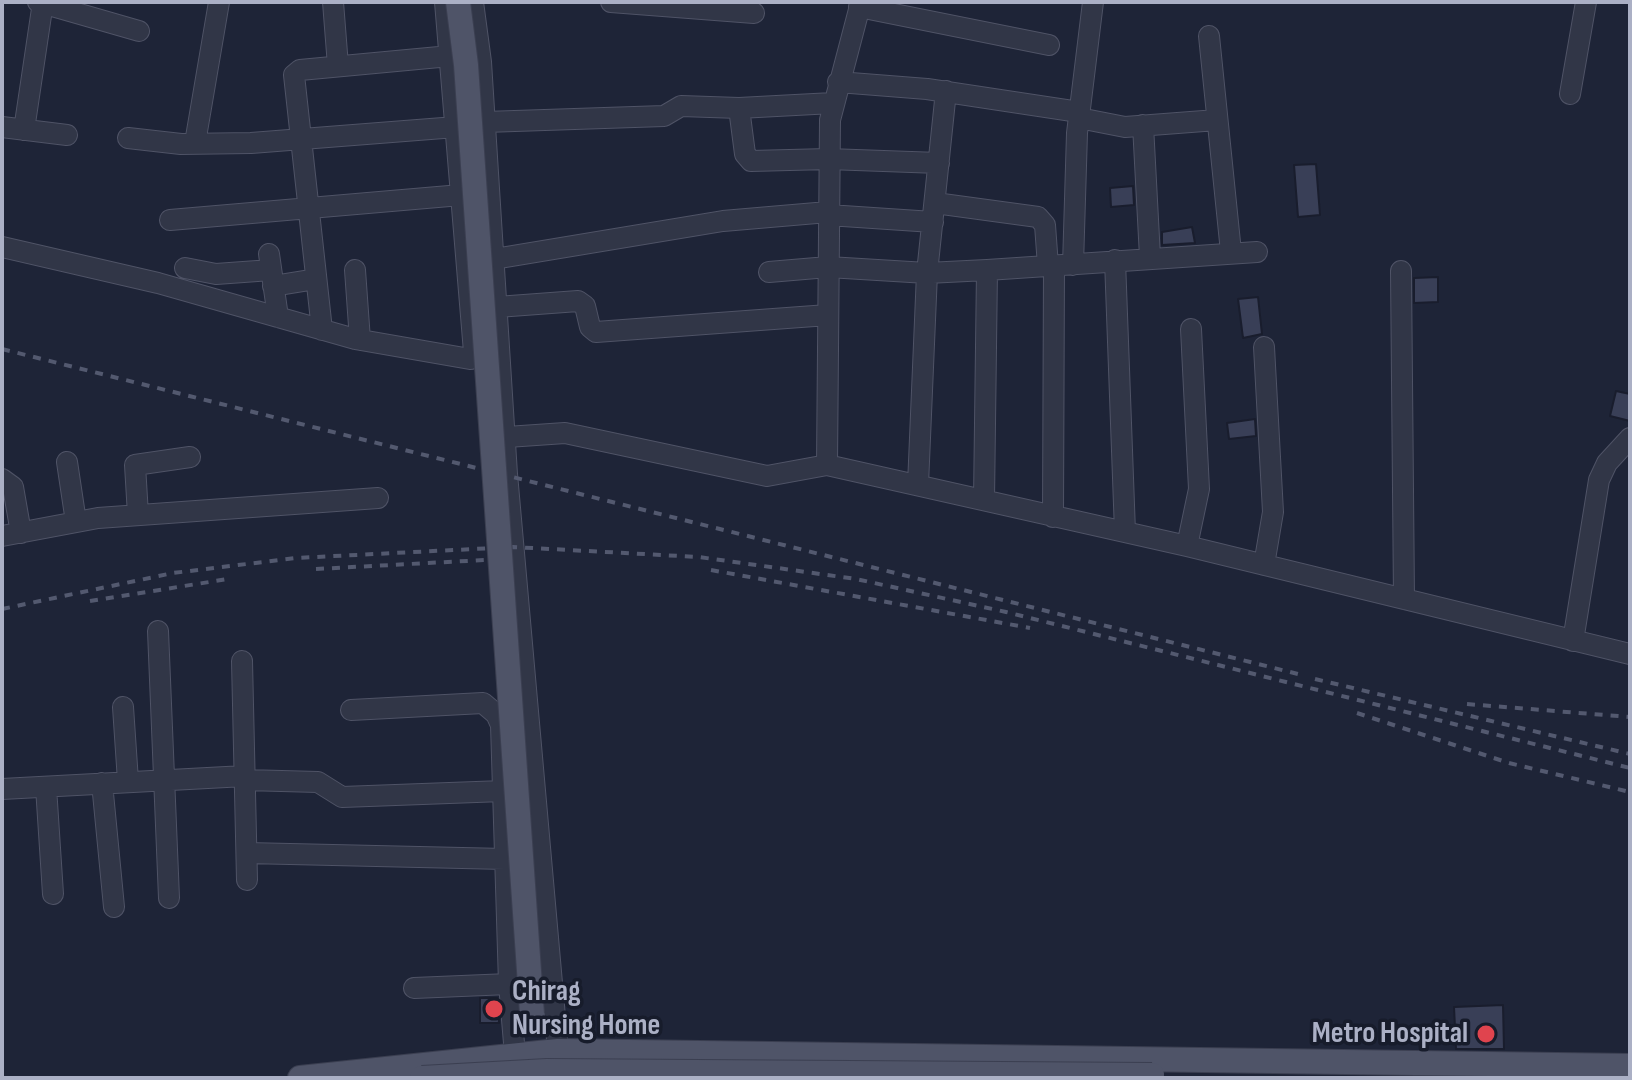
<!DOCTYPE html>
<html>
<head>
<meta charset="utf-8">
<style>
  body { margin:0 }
  #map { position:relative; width:1632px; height:1080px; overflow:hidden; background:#1e2437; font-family:"Sofia Sans Condensed",sans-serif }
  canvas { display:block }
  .frame { position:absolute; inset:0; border:4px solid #abb0c5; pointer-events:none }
</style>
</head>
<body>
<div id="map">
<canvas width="1632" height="1080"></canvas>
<div class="frame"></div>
</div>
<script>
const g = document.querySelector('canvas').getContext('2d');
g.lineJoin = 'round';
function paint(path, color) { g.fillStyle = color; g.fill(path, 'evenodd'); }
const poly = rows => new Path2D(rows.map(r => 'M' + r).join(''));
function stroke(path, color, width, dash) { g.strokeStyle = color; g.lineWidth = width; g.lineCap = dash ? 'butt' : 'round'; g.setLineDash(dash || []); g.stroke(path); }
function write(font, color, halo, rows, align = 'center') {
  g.font = font + ' "Sofia Sans Condensed",sans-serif'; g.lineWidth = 7; g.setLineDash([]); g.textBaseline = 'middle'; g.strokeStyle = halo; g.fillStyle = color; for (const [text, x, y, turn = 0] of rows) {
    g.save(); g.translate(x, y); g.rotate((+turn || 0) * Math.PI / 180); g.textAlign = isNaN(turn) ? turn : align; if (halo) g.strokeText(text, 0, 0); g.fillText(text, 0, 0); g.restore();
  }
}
const building = poly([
  [1316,164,1320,215,1298,217,1294,165,1316,164],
  [1133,186,1134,205,1111,207,1110,188,1133,186],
  [1192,227,1195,243,1162,245,1162,232,1192,227],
  [1438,277,1438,302,1414,303,1414,278,1438,277],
  [1258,297,1262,334,1243,338,1238,299,1258,297],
  [1616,391,1630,394,1630,421,1610,416,1616,391],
  [1255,419,1256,436,1229,439,1227,423,1255,419],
  [480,998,497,998,499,1023,480,1023,480,998],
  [1503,1005,1504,1049,1456,1049,1454,1007,1503,1005]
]);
paint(building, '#393f57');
stroke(building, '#191d2d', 2);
const minor = poly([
  [38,2,139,31],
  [333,2,338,66],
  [473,2,481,62,507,474,558,1051],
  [611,2,754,13],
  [859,7,1049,45],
  [1209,36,1231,252],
  [838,82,927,89,1079,112],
  [1570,94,1586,2],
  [739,108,745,154,751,161,828,159,939,163],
  [1079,118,1125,127,1217,120],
  [485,122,664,116,681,106,739,108,833,103],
  [1143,125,1150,257],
  [2,127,67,135],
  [24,130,43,2],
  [128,138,181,144,251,143,456,127],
  [195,143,219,2],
  [935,203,1038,217,1045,225,1048,266],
  [828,215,933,222],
  [170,220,461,195],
  [2,247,158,283,355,339,470,359,474,352,445,2],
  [269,254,278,317],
  [494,259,723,221,828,212],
  [1115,260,1125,532],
  [1073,265,1077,133,1093,2],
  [185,268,216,274,271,270],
  [355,270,360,340],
  [1401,271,1404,599],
  [769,272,828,267,927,273,987,270,1257,252],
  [273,286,316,279],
  [497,307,578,301,585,306,590,327,596,332,828,315],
  [322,330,294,75,300,70,450,56],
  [1264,347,1273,512,1264,565],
  [507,437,565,433,767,476,827,465,1187,546,1630,654],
  [67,462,76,522],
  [827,465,830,120,861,2],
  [2,479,13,487,21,533],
  [918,485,927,273,946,91],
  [984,500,987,270],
  [138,515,135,465,190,457],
  [1053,517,1054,266],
  [2,536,98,518,378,498],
  [1187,546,1199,489,1191,329],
  [158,631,169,898],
  [1573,641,1599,480,1607,463,1630,438],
  [242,661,247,880],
  [123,707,128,781],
  [351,710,483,703,496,714,501,725,509,984,515,1055],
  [245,780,318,782,342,797,503,791],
  [102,783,114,907],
  [46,787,53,894],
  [2,789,245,776],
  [247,853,505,859],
  [414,988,509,984]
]);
const major = poly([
  [300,1078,558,1051,1630,1066]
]);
stroke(minor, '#4f5366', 22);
stroke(major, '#3b3f51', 26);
stroke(minor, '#313647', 20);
stroke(major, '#4f5468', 24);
stroke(poly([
  [2,349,1302,675],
  [316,569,503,559],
  [711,570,1030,628],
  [90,601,228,579],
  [2,609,173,573,296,558,513,547,699,557,856,579,1006,612,1630,768],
  [1315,679,1630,754],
  [1467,704,1630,717],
  [1357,713,1509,763,1630,792]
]), '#53596f', 4, [8, 8]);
const majorBridge = poly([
  [458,2,466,65,532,1014],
  [422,1078,547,1071,1152,1075]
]);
stroke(majorBridge, '#3b3f51', 26, []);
stroke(majorBridge, '#4f5468', 24);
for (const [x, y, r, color] of [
  [494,1009,10,"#e0444e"],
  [1486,1034,10,"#e0444e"]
]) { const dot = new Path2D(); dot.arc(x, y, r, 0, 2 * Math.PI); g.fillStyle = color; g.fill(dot); stroke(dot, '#171c2b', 3); }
write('bold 30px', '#abb0c5', '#171c2b', [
  ["Chirag",512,992],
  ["Nursing Home",512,1026],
  ["Metro Hospital",1468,1034,"right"]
], 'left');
</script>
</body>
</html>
